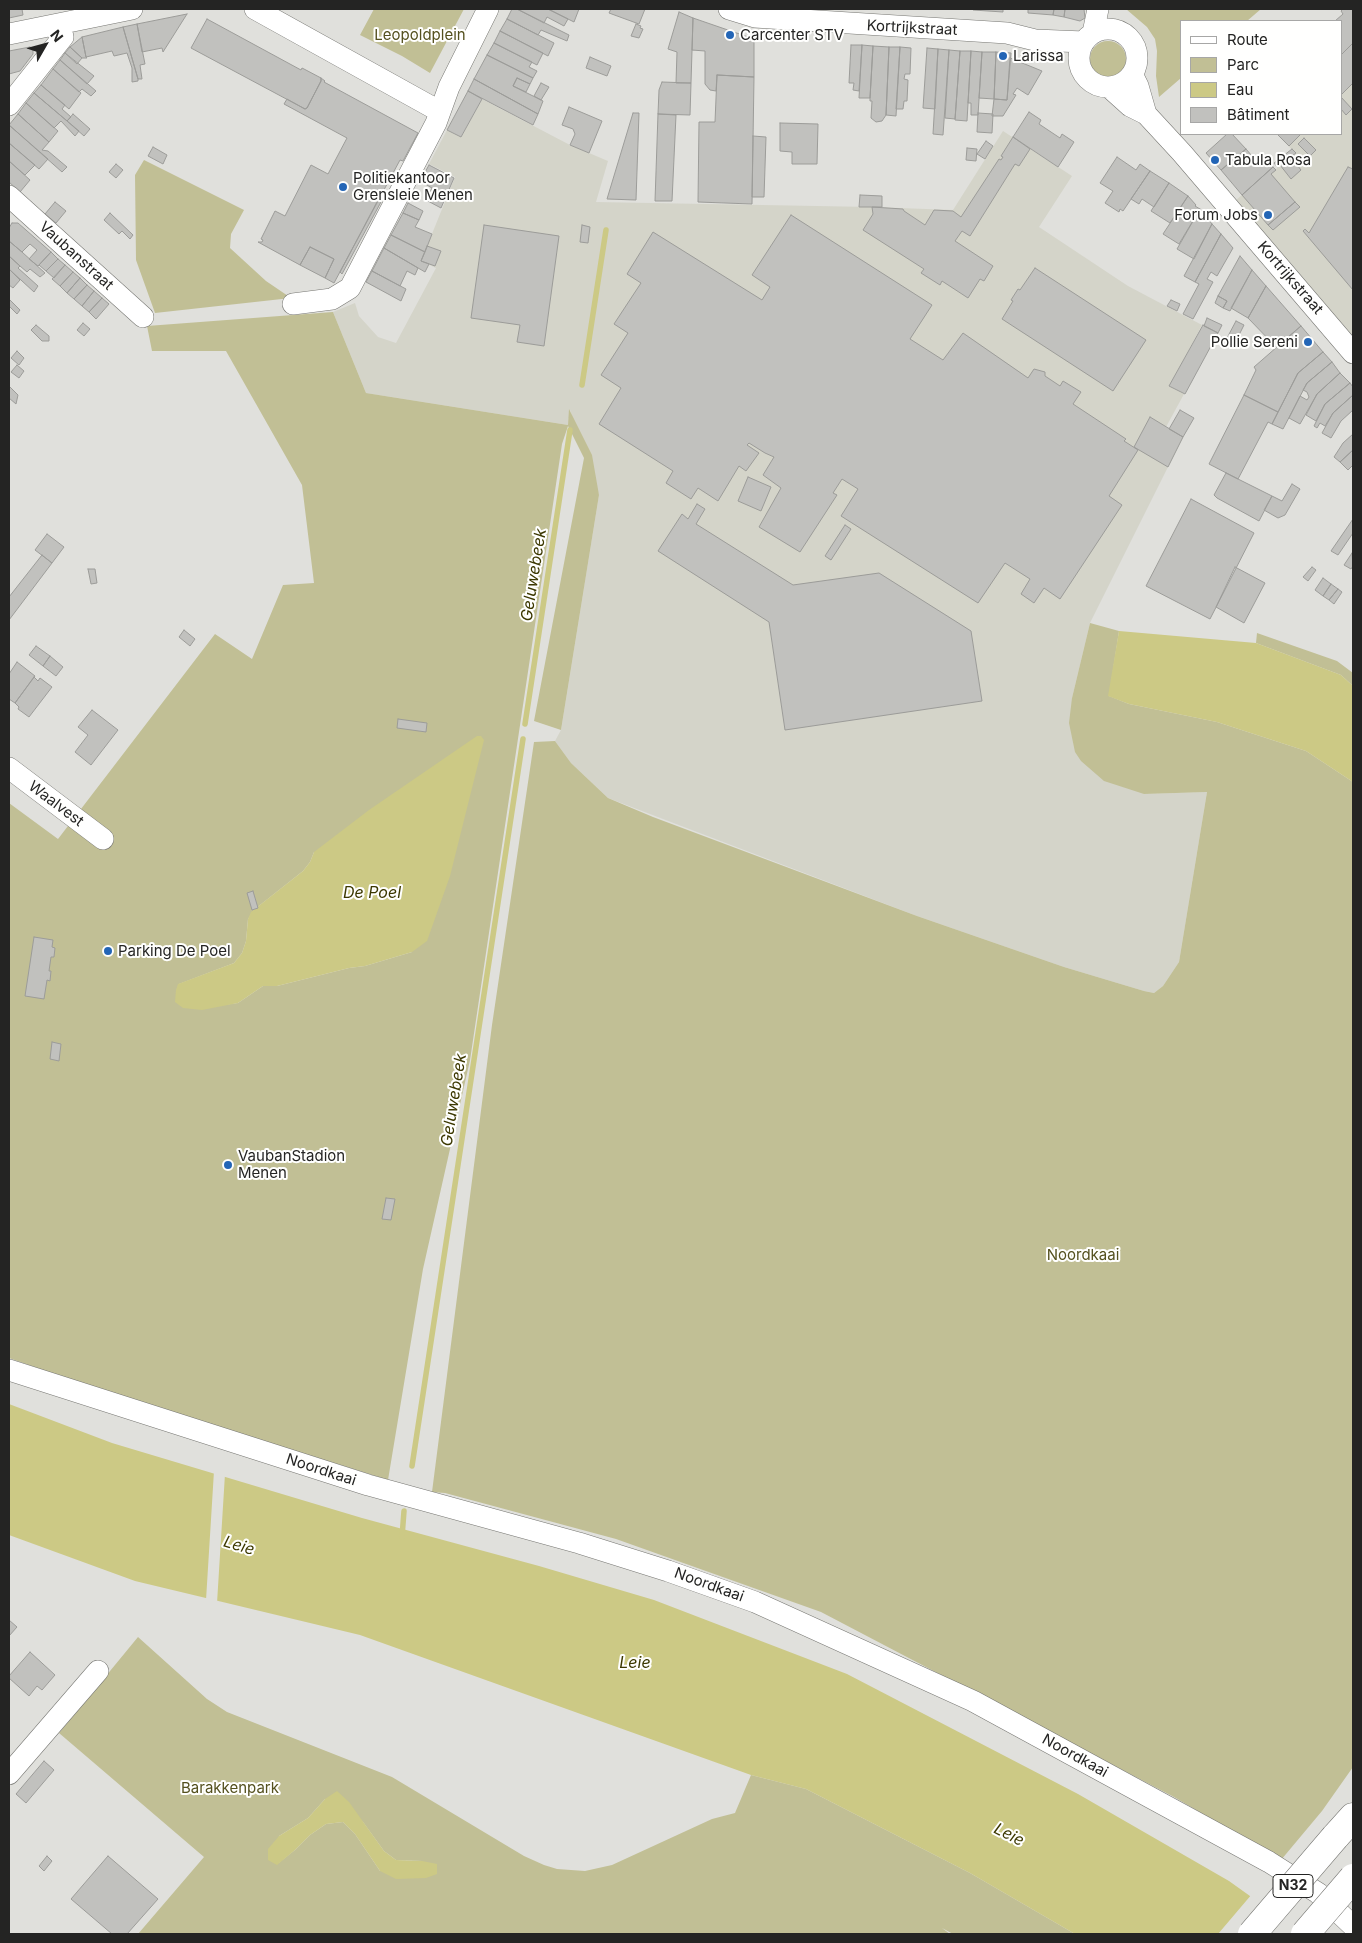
<!DOCTYPE html>
<html>
<head>
<meta charset="utf-8">
<style>
  body { margin:0 }
  #map { position:relative; width:1362px; height:1943px; overflow:hidden; background:#e0e0dc; font-family:Inter,sans-serif }
  canvas { display:block }
  .frame { position:absolute; inset:0; border:10px solid #242423; pointer-events:none }
  .legend { position:absolute; left:1180px; top:20px; width:162px; height:115px; box-sizing:border-box; background:#fffffe; border:1px solid #a7a7a6; margin:0; padding:6px 9px; list-style:none; font-size:15px; color:#242423 }
  .legend li { display:flex; align-items:center; gap:10px; height:25px }
  .legend b { width:25px; border:1px solid #a7a7a6 }
  .north { position:absolute; left:20px; top:20px; width:50px; height:50px; -webkit-text-stroke:4px #fffffe; paint-order:stroke; rotate:52deg; font-size:14px; font-weight:700; line-height:20px; text-align:center; color:#242423 }
  .north::after { content:''; display:block; margin:auto; width:18px; height:22px; background:#242423; clip-path:polygon(50% 0,100% 100%,50% 72%,0 100%) }
</style>
</head>
<body>
<div id="map">
<canvas width="1362" height="1943"></canvas>
<div class="frame"></div>
<ul class="legend">
<li><b style="height:6px;background:#fff"></b>Route</li>
<li><b style="height:14px;background:#c1bf95"></b>Parc</li>
<li><b style="height:14px;background:#ccc985"></b>Eau</li>
<li><b style="height:14px;background:#c1c1be"></b>Bâtiment</li>
</ul>
<div class="north">N</div>
</div>
<script>
const g = document.querySelector('canvas').getContext('2d');
g.lineJoin = 'round';
function paint(path, color) { g.fillStyle = color; g.fill(path, 'evenodd'); }
const poly = rows => new Path2D(rows.map(r => 'M' + r).join(''));
function stroke(path, color, width, dash) { g.strokeStyle = color; g.lineWidth = width; g.lineCap = dash ? 'butt' : 'round'; g.setLineDash(dash || []); g.stroke(path); }
function write(font, color, halo, rows, align = 'center') {
  g.font = font + ' Inter,sans-serif'; g.lineWidth = 4; g.setLineDash([]); g.textBaseline = 'middle'; g.strokeStyle = halo; g.fillStyle = color; for (const [text, x, y, turn = 0] of rows) {
    g.save(); g.translate(x, y); g.rotate((+turn || 0) * Math.PI / 180); g.textAlign = isNaN(turn) ? turn : align; if (halo) g.strokeText(text, 0, 0); g.fillText(text, 0, 0); g.restore();
  }
}
paint(poly([
  [1353,43,1353,342,1235,201,1273,167,1276,169,1295,153,1277,134,1341,134,1341,55],
  [482,99,570,145,608,161,596,202,872,207,953,210,1003,131,1072,176,1039,227,1128,286,1202,325,1170,386,1184,394,1166,427,1183,437,1090,623,1072,698,1144,794,1207,792,1179,962,1163,986,1154,993,1144,991,1064,967,917,916,608,798,571,763,555,741,561,730,599,495,570,410,568,425,366,393,333,312,355,303,359,316,378,337,396,343,436,268,421,261,455,177,429,164,447,130,461,137]
]), '#d4d4c9');
paint(poly([
  [374,9,464,9,430,73,402,56,360,35],
  [1126,9,1261,9,1247,21,1181,21,1181,78,1159,97,1156,76,1157,51,1155,39,1147,27],
  '1090 59a18 18 0 1 1 36 0a18 18 0 1 1-36 0Z',
  [144,160,244,210,231,234,230,248,266,281,291,298,155,313,136,260,135,175],
  [333,312,366,393,568,425,569,409,592,455,599,495,561,730,534,721,584,458,568,426,562,444,470,1060,423,1269,388,1480,77,1382,9,1358,9,803,58,839,215,634,252,659,283,585,314,583,302,485,226,351,152,351,147,326],
  [314,852,412,952,365,966,349,968,277,986,263,986,238,1003,223,1005,179,984,234,963,242,953,246,941,248,919,255,909,303,871,310,862],
  [1090,623,1119,631,1109,696,1129,704,1217,722,1306,751,1353,782,1353,1767,1322,1811,1281,1860,1174,1797,821,1612,616,1539,445,1493,432,1492,492,1025,534,742,555,741,571,763,608,798,653,817,917,916,1064,967,1144,991,1154,993,1163,986,1179,962,1207,792,1144,794,1104,781,1081,761,1075,752,1069,723,1072,698],
  [1257,633,1337,661,1353,673,1353,686,1341,675,1256,643],
  [138,1637,207,1699,227,1712,392,1777,524,1856,544,1865,557,1869,585,1871,612,1865,712,1819,735,1813,751,1775,806,1789,970,1873,1075,1934,953,1934,942,1928,950,1934,138,1934,204,1857,59,1733],
  [325,1799,363,1822,384,1851,396,1860,422,1861,380,1871,355,1834,343,1822,326,1824,310,1835,295,1850,277,1864,279,1836,308,1818]
]), '#c1bf95');
paint(poly([
  [1119,631,1256,643,1341,675,1353,686,1353,782,1306,751,1217,722,1129,704,1108,696],
  [477,736,481,736,484,740,450,876,427,941,412,952,365,966,349,968,277,986,263,986,238,1003,202,1010,183,1008,175,1002,176,990,178,984,234,963,242,953,246,941,248,919,251,912,303,871,310,862,314,852,369,810],
  [9,1404,112,1443,362,1518,539,1566,654,1600,847,1674,1078,1794,1229,1881,1250,1896,1292,1934,1075,1934,970,1873,806,1789,751,1775,360,1635,135,1581,9,1535],
  [337,1791,349,1802,384,1851,396,1860,422,1861,437,1864,437,1874,426,1878,396,1879,380,1871,355,1834,343,1822,326,1824,310,1835,295,1850,277,1865,268,1860,268,1849,279,1836,308,1818,325,1799]
]), '#ccc985');
paint(poly([
  [214,1471,225,1474,217,1603,206,1600],
  [1252,1894,1294,1932,1295,1934,1218,1934]
]), '#e0e0dc');
stroke(poly([
  [582,385,606,230],
  [525,724,570,430],
  [412,1466,523,739],
  [402,1537,404,1511]
]), '#ccc985', 5.5);
const building = poly([
  [9,9,22,9,23,15,9,18,9,9],
  [512,9,517,9,569,35,567,41,541,30,538,35,507,19,512,9],
  [517,9,548,9,568,19,564,26,547,17,544,23,517,9],
  [548,9,579,9,574,22,548,9],
  [611,9,645,9,639,24,609,13,611,9],
  [973,9,1003,9,1003,12,973,10,973,9],
  [1028,9,1054,9,1053,15,1028,13,1028,9],
  [1054,9,1065,9,1064,17,1053,15,1054,9],
  [1065,9,1084,9,1085,18,1080,21,1064,17,1065,9],
  [1343,9,1353,9,1353,43,1341,55,1341,21,1335,21,1343,14,1341,11,1343,9],
  [679,12,693,18,691,83,676,83,677,52,668,49,679,12],
  [187,14,163,52,162,48,142,52,137,24,187,14],
  [693,18,754,39,754,77,717,75,716,91,710,90,705,84,705,51,692,50,693,18],
  [207,19,301,70,302,68,304,69,321,78,321,81,307,108,305,109,191,48,207,19],
  [507,19,554,43,548,56,500,31,507,19],
  [137,24,145,64,140,65,142,79,138,79,123,27,137,24],
  [636,24,641,26,640,28,643,29,639,38,631,36,636,24],
  [123,27,138,79,138,81,132,82,132,68,127,53,114,56,112,51,86,57,82,37,123,27],
  [500,31,543,53,537,65,494,43,500,31],
  [82,37,86,57,87,58,82,58,70,47,82,37],
  [494,43,532,62,529,67,537,71,533,78,487,55,494,43],
  [1353,43,1353,83,1341,95,1341,55,1353,43],
  [851,45,862,45,859,91,853,90,854,83,849,83,851,45],
  [862,45,873,46,870,98,859,98,862,45],
  [873,46,889,47,886,115,882,121,876,122,871,118,872,101,870,101,870,98,873,46],
  [30,47,33,49,33,54,20,71,9,74,9,51,30,47],
  [70,47,82,58,77,64,65,53,70,47],
  [889,47,900,47,896,116,886,115,889,47],
  [900,47,911,48,910,74,905,74,904,79,908,80,907,101,904,101,903,109,896,109,900,47],
  [927,48,938,49,935,109,923,108,927,48],
  [938,49,949,50,943,135,933,134,938,49],
  [949,50,960,51,955,119,945,118,949,50],
  [960,51,971,51,967,121,955,120,960,51],
  [971,51,982,52,978,115,971,115,971,103,968,103,971,51],
  [982,52,996,52,994,99,979,98,982,52],
  [996,52,1011,53,1007,100,994,99,996,52],
  [65,53,94,76,87,84,60,60,65,53],
  [487,55,533,78,530,84,517,78,513,86,543,101,538,114,474,79,487,55],
  [590,57,611,66,607,76,586,68,590,57],
  [1010,58,1042,71,1028,95,1017,88,1013,94,1016,95,1003,116,992,116,994,99,1007,100,1010,58],
  [60,60,96,91,91,96,82,89,79,92,53,69,60,60],
  [53,69,81,93,69,109,41,85,53,69],
  [717,75,754,77,752,204,698,202,699,122,715,122,717,75],
  [321,78,325,81,324,82,418,133,403,161,400,160,334,283,325,278,334,259,310,247,300,265,258,242,262,242,263,240,261,239,275,211,285,216,311,165,328,174,347,138,284,104,287,99,305,109,307,108,321,81,321,78],
  [517,78,530,84,526,92,513,86,517,78],
  [474,79,538,114,533,125,468,91,474,79],
  [662,82,691,83,690,115,658,114,659,90,662,82],
  [541,83,549,87,541,100,534,96,541,83],
  [41,85,65,105,62,109,71,117,67,121,34,93,41,85],
  [468,91,482,99,461,137,447,130,468,91],
  [34,93,79,131,75,136,61,121,54,128,26,103,34,93],
  [1341,97,1352,109,1346,115,1341,109,1341,97],
  [26,103,58,131,49,142,18,114,26,103],
  [569,107,602,121,589,153,570,145,575,134,573,129,562,125,569,107],
  [1029,112,1041,120,1039,124,1060,138,1062,134,1074,142,1058,167,1013,137,1029,112],
  [633,113,639,113,636,200,607,199,633,113],
  [978,113,993,114,992,133,977,132,978,113],
  [18,114,49,142,42,150,48,151,67,167,62,172,9,125,18,114],
  [73,114,90,129,84,136,67,121,73,114],
  [658,114,676,115,672,201,655,201,658,114],
  [780,123,818,124,817,164,792,164,792,152,780,151,780,123],
  [9,125,48,159,39,169,9,143,9,125],
  [1227,134,1232,134,1246,149,1221,170,1206,153,1227,134],
  [1277,134,1301,134,1289,146,1277,134],
  [753,136,766,137,764,197,752,197,753,136],
  [1013,137,1030,149,1019,166,1015,164,970,236,962,231,955,241,993,266,984,281,980,279,968,298,942,281,940,285,921,273,924,269,863,230,873,214,872,207,903,209,904,211,925,225,934,210,953,211,961,217,999,159,1001,160,1003,157,1001,156,1013,137],
  [1304,138,1316,150,1310,156,1298,144,1304,138],
  [986,141,993,146,985,159,977,154,986,141],
  [9,143,35,165,25,175,9,161,9,143],
  [153,147,167,155,163,164,148,156,153,147],
  [967,148,977,149,976,161,966,160,967,148],
  [1246,149,1258,163,1265,158,1273,167,1242,195,1221,170,1246,149],
  [1292,149,1296,153,1277,167,1274,163,1292,149],
  [1117,157,1136,170,1140,164,1150,171,1123,211,1120,209,1119,212,1105,203,1113,191,1100,183,1117,157],
  [1291,157,1301,170,1291,179,1280,165,1291,157],
  [9,161,30,180,20,192,9,182,9,161],
  [116,164,123,170,116,178,109,172,116,164],
  [429,165,454,178,441,208,426,200,432,188,420,181,429,165],
  [1273,167,1276,170,1271,174,1295,202,1268,225,1242,195,1273,167],
  [1348,167,1353,169,1353,290,1303,231,1305,229,1309,233,1348,167],
  [1150,171,1169,183,1154,207,1142,199,1139,204,1131,199,1150,171],
  [1169,183,1188,196,1170,223,1151,211,1169,183],
  [860,195,882,196,882,207,859,207,860,195],
  [1188,196,1196,205,1195,206,1200,209,1179,244,1163,234,1188,196],
  [378,200,381,202,342,274,340,272,378,200],
  [55,202,66,211,56,223,45,214,55,202],
  [1295,202,1300,207,1273,230,1268,225,1295,202],
  [408,203,423,211,419,220,403,213,408,203],
  [1200,209,1212,224,1194,259,1177,249,1200,209],
  [110,213,133,235,130,239,122,231,119,234,104,220,110,213],
  [403,213,419,220,415,227,432,234,425,252,391,235,403,213],
  [791,215,932,305,910,339,943,360,963,333,1028,378,1034,369,1045,372,1045,376,1060,386,1063,381,1081,392,1073,404,1126,439,1124,441,1138,450,1109,496,1122,505,1060,599,1044,588,1034,603,1021,594,1030,579,1005,563,978,603,841,516,858,489,842,479,833,493,837,495,800,552,759,527,781,488,763,475,774,457,765,453,749,443,747,445,759,453,746,471,739,466,718,501,698,488,691,499,666,483,673,471,599,424,621,388,601,375,628,333,614,324,641,283,627,274,653,232,762,300,770,287,752,275,791,215],
  [12,223,18,223,51,252,38,266,29,259,37,250,30,244,22,252,9,241,9,228,12,223],
  [1212,224,1221,234,1195,282,1184,276,1212,224],
  [484,225,559,236,544,346,517,342,520,325,471,318,484,225],
  [582,225,590,227,588,243,580,242,582,225],
  [1221,234,1233,248,1217,276,1211,272,1207,279,1213,282,1193,319,1183,314,1199,284,1195,282,1221,234],
  [391,235,425,252,421,261,429,264,425,272,384,248,391,235],
  [9,241,22,252,45,273,40,277,30,269,27,272,20,266,9,256,9,241],
  [427,246,441,251,435,266,421,261,427,246],
  [310,247,334,259,325,278,300,265,310,247],
  [384,248,418,268,415,275,407,271,400,286,372,271,384,248],
  [51,252,58,259,46,271,39,265,51,252],
  [9,256,20,266,18,268,38,286,34,292,9,269,9,256],
  [1240,256,1252,270,1230,311,1223,308,1227,301,1218,296,1240,256],
  [58,259,65,265,54,278,46,271,58,259],
  [65,265,73,272,60,286,52,279,65,265],
  [1035,268,1146,340,1113,391,1002,319,1013,301,1011,300,1018,289,1020,290,1035,268],
  [9,269,20,280,13,288,9,285,9,269],
  [1252,270,1266,286,1248,318,1231,308,1252,270],
  [372,271,406,289,401,301,366,282,372,271],
  [73,272,80,278,67,293,60,286,73,272],
  [80,278,87,285,74,299,67,293,80,278],
  [87,285,94,291,82,306,74,299,87,285],
  [1266,286,1301,326,1276,347,1248,318,1266,286],
  [94,291,102,298,89,312,82,306,94,291],
  [1218,296,1227,301,1223,308,1215,303,1218,296],
  [102,298,109,304,96,319,89,312,102,298],
  [9,299,20,310,17,314,10,307,9,309,9,299],
  [1171,300,1180,304,1177,311,1167,306,1171,300],
  [1207,318,1222,325,1218,333,1204,326,1207,318],
  [1236,321,1244,325,1235,343,1227,338,1236,321],
  [83,323,90,329,84,336,77,330,83,323],
  [36,325,49,336,49,341,42,341,31,330,36,325],
  [1203,325,1218,333,1185,394,1169,386,1203,325],
  [1301,326,1323,352,1298,373,1278,412,1244,395,1256,370,1254,367,1301,326],
  [17,351,24,358,19,365,11,358,17,351],
  [1323,352,1332,362,1307,383,1283,429,1272,424,1298,373,1323,352],
  [1332,362,1340,373,1317,394,1300,424,1289,418,1300,396,1307,400,1309,397,1307,392,1303,390,1307,383,1332,362],
  [17,365,24,371,19,378,11,372,17,365],
  [1340,373,1350,383,1325,404,1316,421,1306,415,1317,394,1340,373],
  [1350,383,1353,387,1353,395,1333,413,1325,426,1320,423,1317,428,1314,426,1325,404,1350,383],
  [9,386,18,395,16,404,9,398,9,386],
  [1244,395,1278,412,1272,424,1268,422,1238,479,1209,464,1244,395],
  [1353,395,1353,410,1341,421,1331,438,1322,433,1333,413,1353,395],
  [1180,410,1194,418,1183,437,1169,429,1180,410],
  [1150,417,1183,437,1168,467,1134,447,1150,417],
  [1353,434,1353,450,1340,462,1334,457,1343,443,1353,434],
  [1353,450,1353,465,1348,470,1340,462,1353,450],
  [1226,473,1272,496,1259,521,1217,498,1214,495,1226,473],
  [748,477,771,487,761,511,738,501,748,477],
  [1292,484,1300,489,1285,515,1278,518,1264,510,1272,496,1282,501,1292,484],
  [1191,499,1254,533,1210,619,1146,586,1191,499],
  [697,504,705,509,696,524,793,585,879,573,971,631,982,701,785,730,769,622,658,551,682,514,688,519,697,504],
  [1353,519,1353,533,1338,555,1331,551,1353,519],
  [845,525,851,529,831,560,825,556,845,525],
  [47,534,64,547,52,563,35,550,47,534],
  [1352,553,1353,566,1351,569,1344,565,1352,553],
  [42,555,52,563,9,620,9,597,42,555],
  [1235,567,1265,583,1244,623,1216,607,1235,567],
  [1312,567,1316,570,1308,581,1303,577,1312,567],
  [88,569,95,569,97,583,91,584,88,569],
  [1323,578,1331,584,1323,596,1315,590,1323,578],
  [1331,584,1338,589,1329,600,1323,596,1331,584],
  [1338,589,1342,592,1334,604,1329,600,1338,589],
  [184,630,195,639,190,646,179,637,184,630],
  [36,646,50,656,43,666,29,655,36,646],
  [50,656,63,667,56,676,43,666,50,656],
  [17,662,35,676,15,703,9,699,9,674,17,662],
  [34,677,38,681,40,678,52,687,29,717,18,709,19,707,15,703,34,677],
  [92,710,118,730,91,765,75,752,88,735,78,727,92,710],
  [398,719,427,723,426,732,397,728,398,719],
  [253,891,258,908,252,910,247,893,253,891],
  [34,937,53,940,52,947,55,948,54,957,51,957,49,971,51,971,50,981,47,980,44,999,25,996,34,937],
  [52,1042,61,1044,59,1061,50,1059,52,1042],
  [386,1198,395,1199,391,1220,382,1219,386,1198],
  [9,1620,17,1627,9,1636,9,1620],
  [30,1652,55,1675,42,1690,37,1686,29,1696,9,1678,9,1676,30,1652],
  [44,1761,54,1770,26,1803,16,1794,44,1761],
  [47,1856,52,1861,44,1871,39,1866,47,1856],
  [108,1856,158,1899,127,1934,112,1934,71,1899,108,1856]
]);
paint(building, '#c1c1be');
stroke(building, '#9c9c99', 1);
const minor = poly([
  [255,9,439,111],
  [729,9,755,17,1007,33,1035,40,1084,42],
  '1079 58a29 29 0 1 1 58 0a29 29 0 1 1-58 0Z',
  [1093,33,1098,9],
  [9,34,132,9],
  [1133,76,1138,86,1146,114],
  [1110,88,1130,106,1146,114,1182,153,1353,353],
  [9,105,63,37,60,24],
  [9,196,143,317],
  [293,304,332,299,350,288,436,123,449,87,488,9],
  [9,768,103,839],
  [9,1370,368,1485,579,1543,668,1571,755,1602,973,1701,1269,1862,1318,1893,1353,1926],
  [9,1774,98,1671]
]);
const highway = poly([
  [1335,1837,1353,1817]
]);
stroke(minor, '#777773', 22);
stroke(highway, '#777773', 29);
stroke(minor, '#fff', 21);
stroke(highway, '#fff', 28);
const highwayBridge = poly([
  [1252,1934,1335,1837],
  [1305,1934,1353,1878]
]);
stroke(highwayBridge, '#777773', 29, []);
stroke(highwayBridge, '#fff', 28);
for (const [x, y, r, color] of [
  [730,35,5,"#2365b6"],
  [1003,56,5,"#2365b6"],
  [1215,160,5,"#2365b6"],
  [343,187,5,"#2365b6"],
  [1268,215,5,"#2365b6"],
  [1308,342,5,"#2365b6"],
  [108,951,5,"#2365b6"],
  [228,1165,5,"#2365b6"]
]) { const dot = new Path2D(); dot.arc(x, y, r, 0, 2 * Math.PI); g.fillStyle = color; g.fill(dot); stroke(dot, '#fffffe', 2); }
for (const [x, y, w] of [
  [1293,1886,40]
]) { const box = new Path2D(); box.roundRect(x - w / 2, y - 11.5, w, 23, 4); g.fillStyle = '#fffffe'; g.fill(box); stroke(box, '#242423', 1); }
write('bold 14px', '#242423', null, [
  ["N32",1293,1886]
]);
write('15px', '#242423', '#fffffe', [
  ["Kortrijkstraat",912,28,3],
  ["Vaubanstraat",76,256,42],
  ["Kortrijkstraat",1290,278,49],
  ["Waalvest",56,804,37],
  ["Noordkaai",321,1470,18],
  ["Noordkaai",709,1585,20],
  ["Noordkaai",1075,1756,29]
]);
write('15px', '#54501e', '#fffffe', [
  ["Leopoldplein",420,35],
  ["Noordkaai",1083,1255],
  ["Barakkenpark",230,1788]
]);
write('15px', '#242423', '#fffffe', [
  ["Carcenter STV",740,35],
  ["Larissa",1013,56],
  ["Tabula Rosa",1225,160],
  ["Politiekantoor",353,178],
  ["Grensleie Menen",353,195],
  ["Forum Jobs",1258,215,"right"],
  ["Pollie Sereni",1298,342,"right"],
  ["Parking De Poel",118,951],
  ["VaubanStadion",238,1156],
  ["Menen",238,1173]
], 'left');
write('italic 16px', '#3c3801', '#fffffe', [
  ["Geluwebeek",534,575,-81],
  ["De Poel",372,893],
  ["Geluwebeek",454,1100,-81],
  ["Leie",239,1546,17],
  ["Leie",635,1663],
  ["Leie",1009,1835,27]
]);
</script>
</body>
</html>
